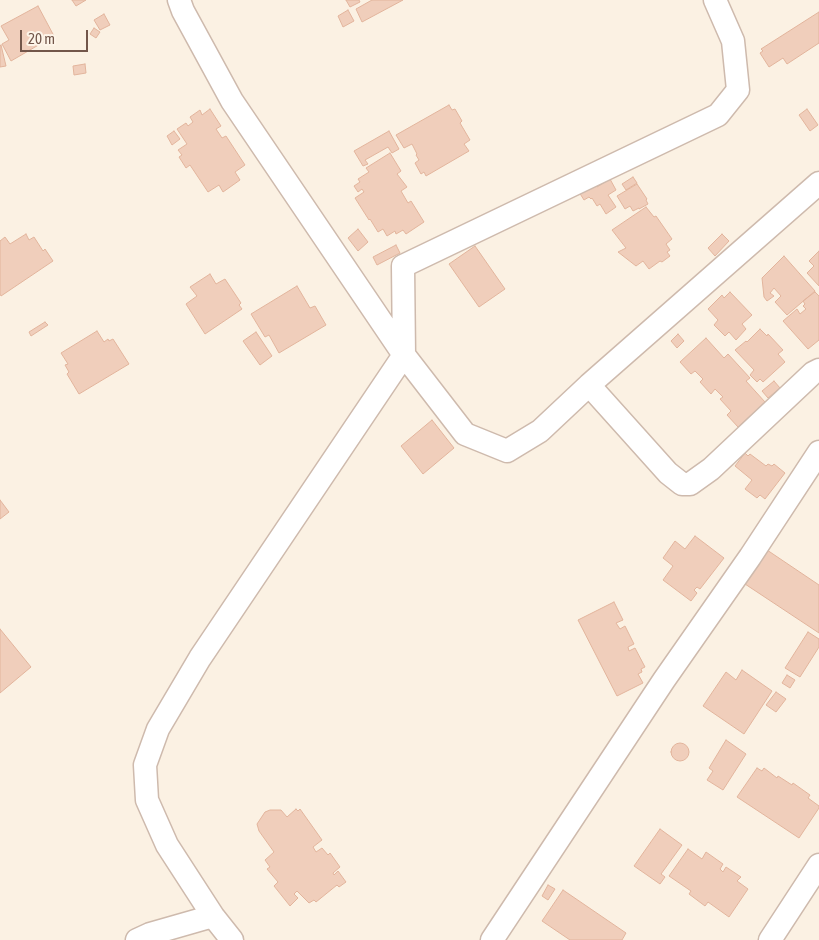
<!DOCTYPE html>
<html>
<head>
<meta charset="utf-8">
<style>
  body { margin:0 }
  #map { position:relative; width:819px; height:940px; overflow:hidden; background:#fbf1e3; font-family:"Asap Condensed",sans-serif }
  canvas { display:block }
  .scale { position:absolute; left:20px; top:30px; width:68px; height:22px; box-sizing:border-box; border:2px solid #72564a; border-top:0; padding-left:6px; font-size:15px; line-height:18px; white-space:nowrap; color:#72564a; -webkit-text-stroke:4px #fef5e9; paint-order:stroke }
</style>
</head>
<body>
<div id="map">
<canvas width="819" height="940"></canvas>
<div class="scale">20 m</div>
</div>
<script>
const g = document.querySelector('canvas').getContext('2d');
g.lineJoin = 'round';
function paint(path, color) { g.fillStyle = color; g.fill(path, 'evenodd'); }
const poly = rows => new Path2D(rows.map(r => 'M' + r).join(''));
function stroke(path, color, width, dash) { g.strokeStyle = color; g.lineWidth = width; g.lineCap = dash ? 'butt' : 'round'; g.setLineDash(dash || []); g.stroke(path); }
const building = poly([
  [72,0,86,0,76,6,72,0],
  [346,0,359,0,360,2,350,7,346,0],
  [372,0,403,0,362,22,356,9,372,0],
  [38,6,54,36,11,61,2,44,9,40,1,26,38,6],
  [348,10,354,21,343,27,338,16,348,10],
  [819,12,819,43,787,64,783,58,769,67,760,53,763,51,761,49,819,12],
  [104,14,110,25,100,30,94,20,104,14],
  [94,28,100,32,96,38,90,34,94,28],
  [1,45,6,66,0,67,0,46,1,45],
  [85,64,86,73,74,75,73,66,85,64],
  [449,105,452,110,455,109,462,121,460,123,470,140,464,144,469,151,426,176,424,172,421,174,415,163,419,160,416,155,417,154,412,144,404,148,396,135,449,105],
  [210,109,221,126,216,129,222,138,226,136,245,165,235,172,240,180,223,192,219,185,208,192,190,165,186,168,179,157,182,155,178,150,187,144,177,129,186,123,188,126,193,122,190,117,200,110,202,115,210,109],
  [807,109,818,125,810,131,799,115,807,109],
  [174,131,180,139,172,145,167,136,174,131],
  [389,131,399,149,392,153,388,147,365,160,368,164,363,166,354,151,389,131],
  [390,153,401,171,397,174,407,187,401,191,408,203,411,201,424,222,406,234,403,230,396,234,395,231,387,236,383,229,378,232,370,219,369,220,355,198,364,192,362,189,358,192,354,186,360,182,358,179,369,172,366,168,390,153],
  [633,177,637,183,626,190,622,184,633,177],
  [610,179,616,190,608,195,616,207,606,214,600,204,597,206,592,198,591,199,589,197,584,200,579,192,594,182,597,187,610,179],
  [637,184,647,199,646,200,648,204,639,209,639,208,633,211,630,206,625,209,617,196,637,184],
  [646,207,654,217,656,216,672,239,666,244,670,250,667,252,670,256,662,262,660,261,649,269,643,261,636,266,618,252,626,248,612,230,646,207],
  [358,229,368,242,358,251,348,238,358,229],
  [26,234,29,240,34,237,43,251,45,249,53,261,1,296,0,294,0,241,5,237,10,244,26,234],
  [722,234,729,241,715,256,708,248,722,234],
  [396,245,400,253,377,265,373,257,396,245],
  [475,246,505,289,479,307,449,264,475,246],
  [819,251,819,286,807,273,814,266,809,261,819,251],
  [784,256,815,291,787,315,775,302,781,296,774,288,770,293,774,296,767,301,764,297,762,278,784,256],
  [210,274,216,284,225,279,241,303,239,305,242,309,205,334,186,304,197,296,190,287,210,274],
  [297,286,310,308,315,306,326,325,279,353,269,335,265,337,251,314,297,286],
  [730,292,752,315,742,324,746,329,736,340,729,332,725,336,714,325,718,320,708,309,722,295,724,298,730,292],
  [815,292,819,296,819,340,808,349,783,321,797,309,800,314,806,309,803,306,805,304,803,301,815,292],
  [45,322,48,325,31,336,29,332,45,322],
  [760,329,767,336,768,334,783,350,778,354,785,362,763,382,760,379,757,382,750,375,754,370,735,350,746,341,747,342,760,329],
  [97,331,104,342,108,339,109,341,113,339,129,364,79,394,67,374,69,372,65,365,68,364,61,353,97,331],
  [256,332,272,356,260,365,243,341,256,332],
  [678,334,684,341,677,348,671,341,678,334],
  [706,338,724,358,728,354,750,378,746,381,765,402,738,427,727,415,731,411,720,399,723,397,715,389,711,394,700,382,703,379,695,371,691,374,680,362,706,338],
  [774,381,780,388,768,398,762,391,774,381],
  [432,420,454,448,423,474,401,446,432,420],
  [745,453,748,456,750,454,766,466,768,464,772,466,774,464,785,473,765,499,760,495,757,498,745,489,752,480,735,466,745,453],
  [0,500,9,512,0,519,0,500],
  [695,536,724,558,700,589,697,587,694,590,697,593,691,601,663,580,673,566,663,558,675,541,685,549,695,536],
  [767,550,819,585,819,633,745,584,767,550],
  [614,602,623,620,616,623,620,629,625,626,634,644,628,647,629,651,635,648,645,667,641,669,642,672,638,674,643,683,617,696,578,620,614,602],
  [0,629,31,667,0,693,0,629],
  [808,632,819,639,819,647,800,677,785,668,808,632],
  [742,670,772,691,744,734,703,706,726,672,736,680,742,670],
  [787,675,795,680,790,688,782,683,787,675],
  [776,692,786,699,776,712,766,705,776,692],
  [726,740,746,754,723,790,707,780,713,771,709,768,726,740],
  '671 752a9 9 0 1 1 18 0a9 9 0 1 1-18 0Z',
  [757,768,762,771,764,768,777,778,778,776,792,785,793,783,810,795,808,798,819,806,819,808,799,838,737,797,757,768],
  [296,809,298,811,300,809,322,840,313,847,316,852,322,848,328,855,330,853,340,867,333,873,334,875,338,871,346,882,339,887,337,885,316,902,314,900,309,903,297,891,294,894,298,898,290,906,274,886,278,882,267,869,270,867,265,860,274,852,259,831,257,824,265,812,270,810,281,810,287,817,296,809],
  [660,829,682,845,661,874,665,877,660,884,634,866,660,829],
  [688,849,702,859,706,852,723,864,720,869,723,872,726,867,741,877,737,881,748,889,729,917,708,902,705,906,689,894,691,891,669,876,688,849],
  [548,885,555,889,548,900,542,896,548,885],
  [563,890,626,933,622,940,570,940,542,921,563,890]
]);
paint(building, '#f0cebb');
stroke(building, '#e2b49c', 1);
const minor = poly([
  [179,0,183,11,232,101,404,355,465,434,507,451,540,431,589,385,819,183],
  [589,385,668,473,682,484,690,484,711,469,813,373,819,370],
  [137,940,150,934,213,916],
  [232,940,213,916,167,845,147,800,145,765,158,729,200,658,404,355,403,266,718,115,738,90,733,41,715,0],
  [492,940,664,680,750,557,819,452],
  [770,940,819,865]
]);
stroke(minor, '#cebaad', 25);
stroke(minor, '#fff', 22);
</script>
</body>
</html>
